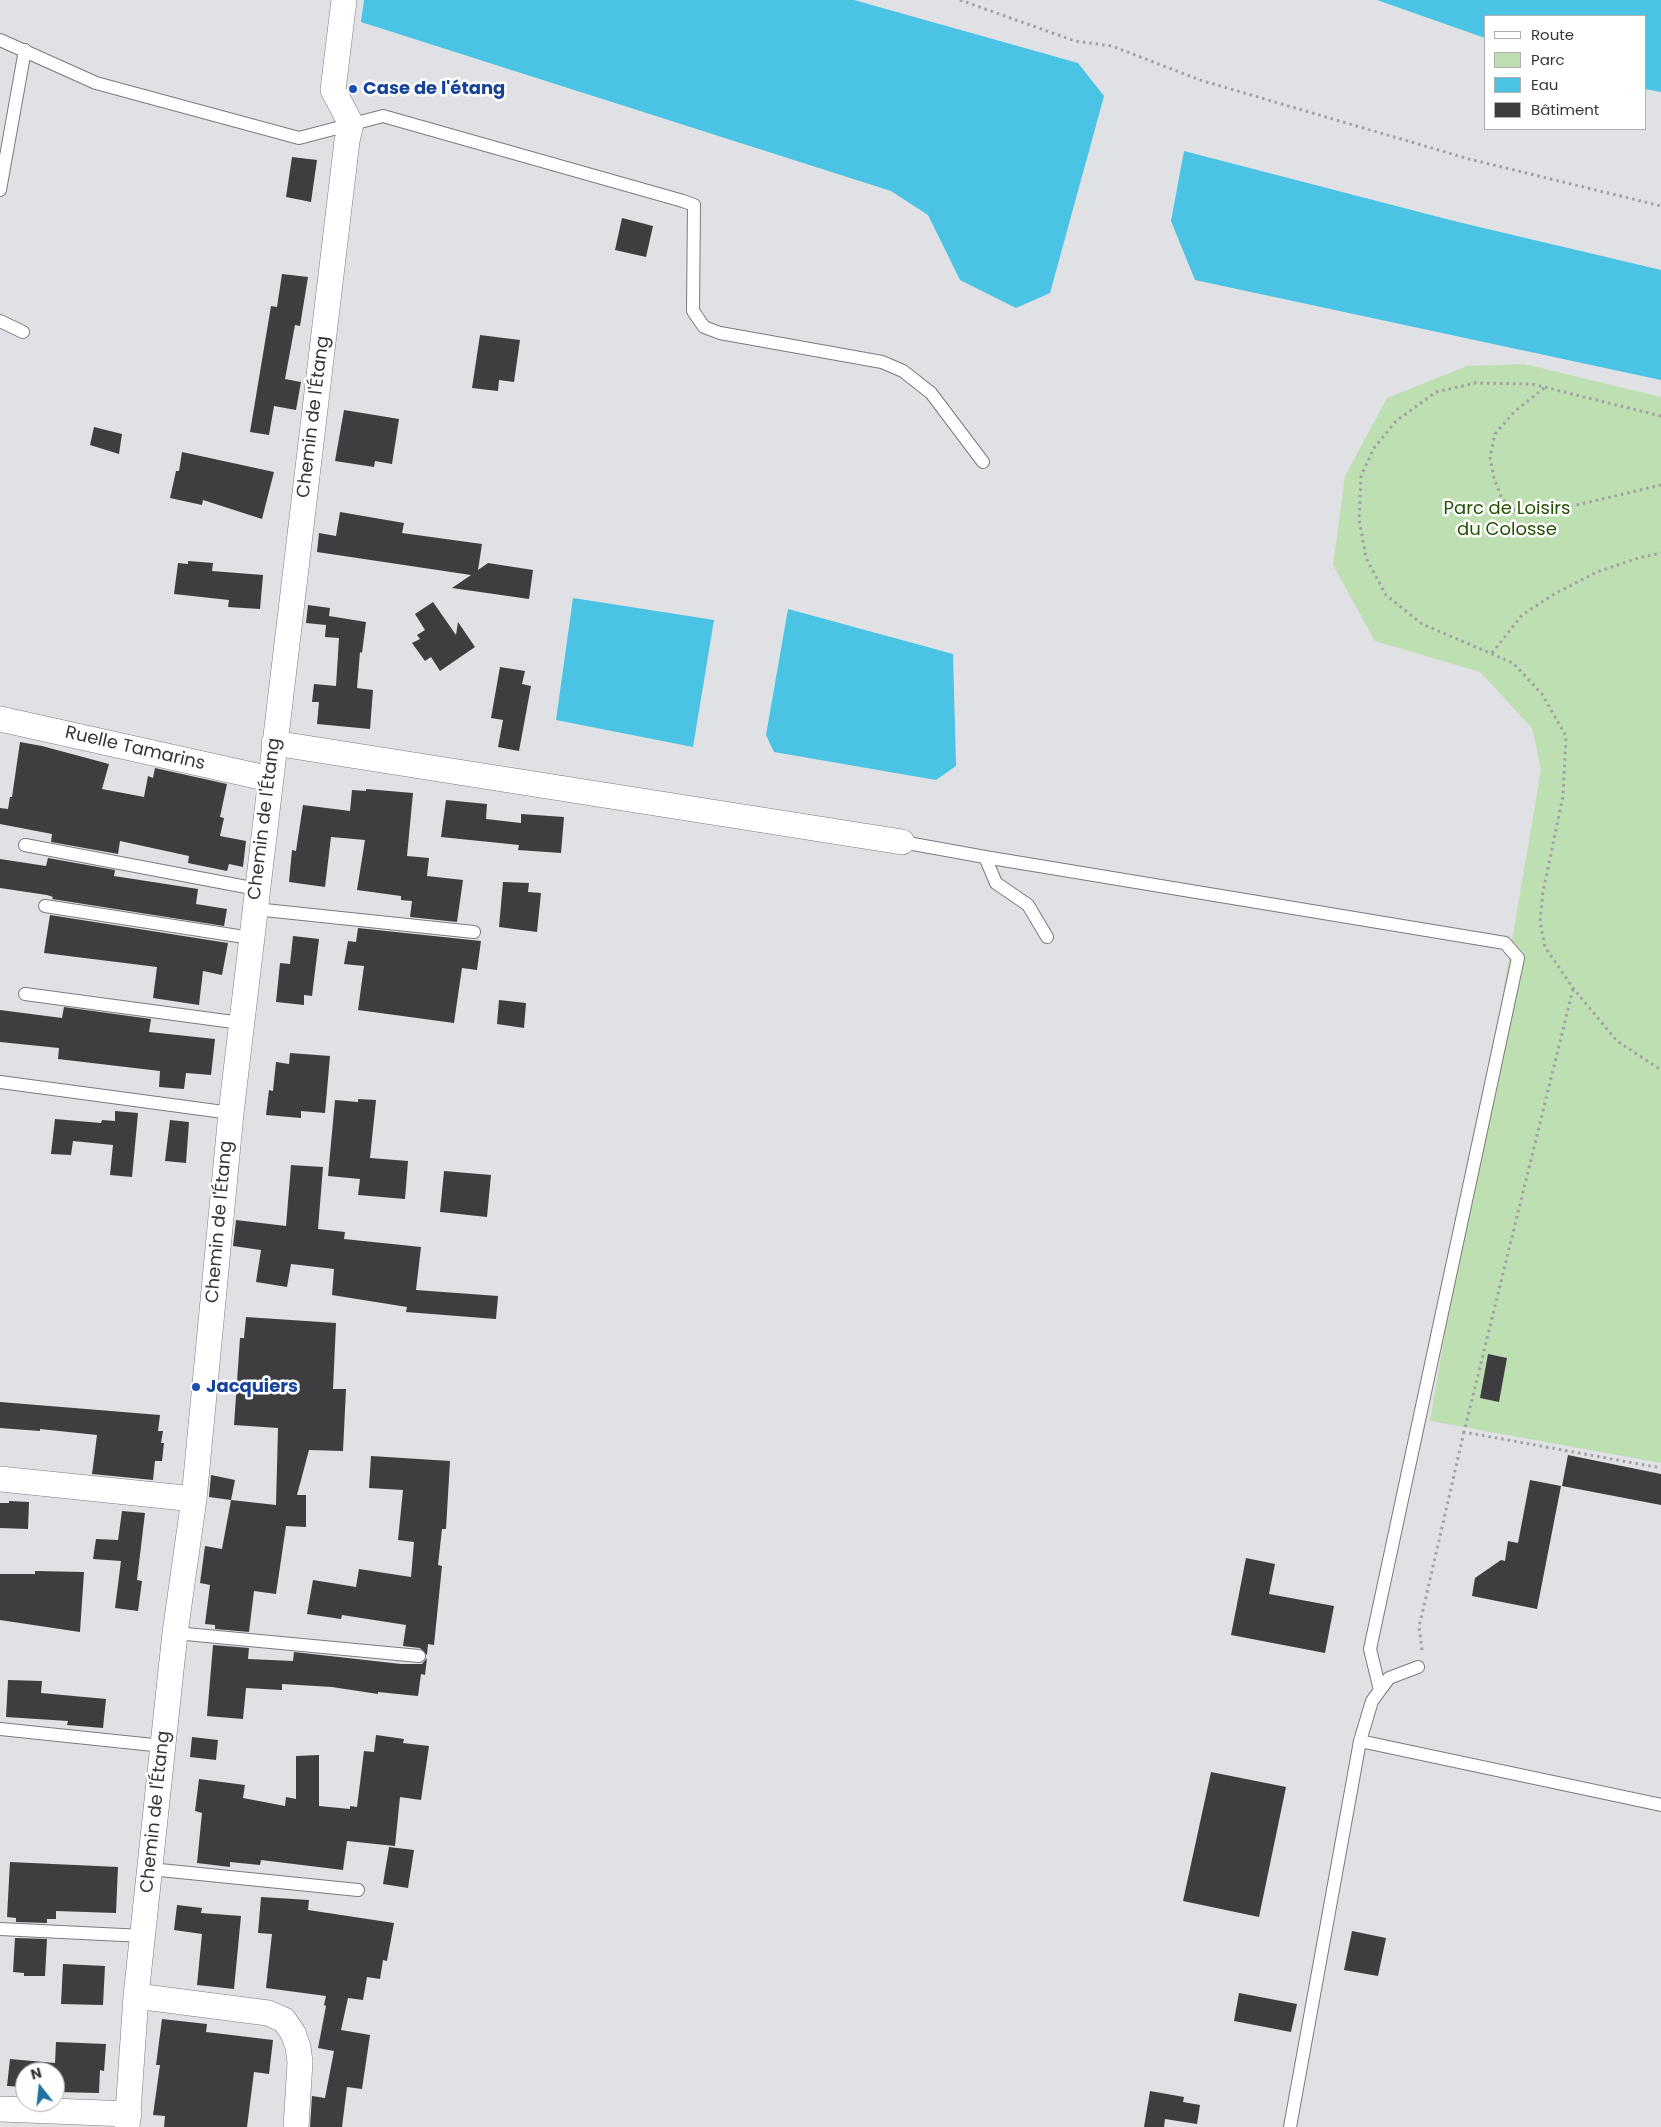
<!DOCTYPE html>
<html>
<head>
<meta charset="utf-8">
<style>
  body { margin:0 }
  #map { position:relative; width:1661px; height:2127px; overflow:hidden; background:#e0e1e5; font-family:Poppins,sans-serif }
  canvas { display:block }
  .legend { position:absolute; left:1484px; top:15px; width:162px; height:115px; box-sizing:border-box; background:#fff; border:1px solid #afafaf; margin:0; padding:6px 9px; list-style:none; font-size:15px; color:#363638 }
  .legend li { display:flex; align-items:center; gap:10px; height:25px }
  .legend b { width:25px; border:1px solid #afafaf }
  .north { position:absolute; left:15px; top:2062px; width:50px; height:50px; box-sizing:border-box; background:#fff; border:1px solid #afafaf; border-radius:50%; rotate:344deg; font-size:14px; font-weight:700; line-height:20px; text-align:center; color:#363638 }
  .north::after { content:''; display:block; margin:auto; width:18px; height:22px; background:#2070a2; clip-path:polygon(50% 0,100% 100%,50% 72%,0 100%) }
</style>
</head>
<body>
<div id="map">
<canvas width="1661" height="2127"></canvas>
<ul class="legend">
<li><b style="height:6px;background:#fff"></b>Route</li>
<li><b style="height:14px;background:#bedfb1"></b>Parc</li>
<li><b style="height:14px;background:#4ac3e4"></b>Eau</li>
<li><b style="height:14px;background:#3e3e41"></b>Bâtiment</li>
</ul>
<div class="north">N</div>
</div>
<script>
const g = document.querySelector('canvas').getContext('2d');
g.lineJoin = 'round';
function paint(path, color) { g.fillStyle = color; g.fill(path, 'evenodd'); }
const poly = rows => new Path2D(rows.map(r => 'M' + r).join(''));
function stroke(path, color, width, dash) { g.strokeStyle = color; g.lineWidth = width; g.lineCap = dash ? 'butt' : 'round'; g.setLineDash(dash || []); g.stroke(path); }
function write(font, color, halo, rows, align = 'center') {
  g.font = font + ' Poppins,sans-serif'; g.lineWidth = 5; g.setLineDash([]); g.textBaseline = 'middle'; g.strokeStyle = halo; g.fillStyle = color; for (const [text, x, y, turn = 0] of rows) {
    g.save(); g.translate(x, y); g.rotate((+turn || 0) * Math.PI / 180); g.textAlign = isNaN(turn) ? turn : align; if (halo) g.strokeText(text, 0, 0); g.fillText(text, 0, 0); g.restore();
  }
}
paint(poly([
  [1524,364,1661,397,1661,1463,1430,1421,1541,770,1532,728,1480,672,1375,641,1333,565,1345,476,1387,398,1467,366]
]), '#bedfb1');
paint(poly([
  [364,0,854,0,1078,63,1104,96,1050,293,1016,308,960,280,928,215,891,191,361,22],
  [1377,0,1661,0,1661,92,1645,89,1645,16,1485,16,1485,38],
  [1184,151,1458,222,1661,270,1661,380,1195,280,1171,221],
  [573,598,714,620,693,747,556,720],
  [788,609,953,654,956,766,936,780,774,752,766,735]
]), '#4ac3e4');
paint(poly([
  [292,157,317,160,311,202,286,197],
  [622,218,653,226,646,257,615,250],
  [282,274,308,277,300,326,295,325,285,379,301,382,296,410,274,406,269,435,250,432,271,306,277,307],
  [480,335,520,340,514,382,499,380,498,391,472,388],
  [344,410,399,419,392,464,375,461,374,467,335,461],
  [94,427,122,434,119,454,90,445],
  [182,452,274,472,262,519,203,500,202,505,170,498,176,471,179,471],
  [340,512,404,523,402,533,482,544,478,570,488,563,533,570,529,599,452,588,471,575,317,552,319,533,336,536],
  [188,561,213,563,212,571,263,575,260,609,228,607,229,600,174,594,178,563,188,564],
  [433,602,456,635,458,622,475,647,440,671,431,657,425,661,412,643,420,639,417,635,425,630,415,614],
  [308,605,330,608,329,616,366,622,362,653,360,652,357,688,373,690,370,729,317,724,319,702,312,702,314,684,336,686,339,638,325,637,326,625,306,623],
  [500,667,525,671,522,684,531,686,519,751,498,747,503,720,491,718],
  [20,742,42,746,109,764,102,789,144,797,148,776,153,778,155,768,227,784,220,817,224,818,220,836,246,841,243,867,229,864,227,871,188,863,189,856,120,841,118,854,51,842,52,834,0,824,0,808,8,809,10,797,12,797],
  [366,789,413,793,407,856,429,858,427,876,463,880,457,922,410,917,412,901,401,900,401,896,357,890,365,840,331,837,325,887,289,882,292,850,296,851,303,805,350,811,352,790,366,791],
  [446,800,487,804,486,819,521,823,521,814,564,817,561,853,518,850,519,845,441,837],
  [48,858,115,870,114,876,198,889,196,904,227,909,224,926,52,899,53,897,47,895,0,888,0,859,46,866],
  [503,882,529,883,528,892,541,893,537,932,499,927],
  [50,915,228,943,222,975,203,971,199,1005,153,998,157,967,44,953],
  [358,928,481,941,477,970,462,968,454,1023,358,1010,364,966,344,964,348,941,356,942],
  [293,936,319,939,312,996,304,995,304,1005,276,1002,280,963,290,964],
  [499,1000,526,1003,524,1028,497,1024],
  [64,1007,151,1019,149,1032,215,1039,211,1075,186,1073,184,1089,159,1087,160,1071,58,1059,59,1048,0,1042,0,1010,62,1018],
  [290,1053,330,1056,325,1113,301,1111,301,1118,266,1115,269,1090,273,1091,276,1062,289,1064],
  [358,1099,376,1100,370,1158,408,1161,405,1199,358,1195,360,1179,328,1176,335,1100,358,1102],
  [115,1111,138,1113,132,1177,110,1175,113,1145,73,1141,71,1155,51,1154,55,1119,101,1123,102,1120,115,1121],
  [170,1120,189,1122,186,1163,165,1161],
  [291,1165,323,1167,318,1229,345,1232,344,1239,421,1247,416,1290,498,1296,496,1319,406,1312,407,1307,332,1295,334,1269,291,1264,287,1287,256,1282,261,1250,233,1246,236,1220,286,1226],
  [444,1171,491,1175,487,1217,440,1212],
  [246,1317,336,1323,333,1389,346,1389,343,1451,309,1450,297,1495,306,1495,306,1527,286,1526,276,1594,254,1591,249,1632,215,1629,215,1625,205,1624,210,1585,200,1583,205,1546,222,1549,231,1500,276,1505,278,1428,234,1425,240,1338,244,1338],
  [1488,1354,1507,1358,1499,1402,1480,1398],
  [0,1402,160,1415,158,1431,163,1431,161,1443,164,1443,162,1461,155,1461,153,1480,92,1474,97,1435,40,1429,40,1431,0,1428],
  [1568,1455,1661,1474,1661,1505,1562,1486],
  [371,1456,450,1461,446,1529,442,1529,438,1565,442,1566,434,1645,428,1644,427,1655,420,1648,403,1646,406,1625,342,1615,341,1619,307,1614,313,1580,356,1587,359,1569,411,1577,414,1542,398,1540,403,1490,369,1488],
  [211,1475,235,1480,231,1500,209,1497],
  [1530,1480,1561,1486,1537,1609,1472,1596,1475,1578,1501,1560,1505,1561,1508,1541,1518,1543],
  [9,1501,29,1502,28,1529,0,1528,0,1503,9,1503],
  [122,1511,145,1513,137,1580,142,1581,138,1611,115,1608,121,1561,93,1559,96,1539,118,1540],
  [1246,1558,1275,1564,1269,1594,1334,1606,1325,1653,1231,1635],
  [35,1571,84,1572,80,1632,0,1620,0,1574,35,1574],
  [213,1645,249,1648,248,1659,293,1661,294,1652,401,1664,422,1664,427,1658,425,1675,421,1674,418,1696,378,1692,378,1694,332,1687,282,1684,282,1690,246,1688,243,1719,207,1716],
  [8,1680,42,1681,41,1693,106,1699,103,1728,67,1725,68,1721,6,1717],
  [376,1735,404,1739,403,1743,429,1746,421,1800,400,1797,395,1846,347,1841,343,1870,261,1860,260,1865,230,1862,230,1867,197,1863,202,1813,195,1811,199,1779,245,1785,243,1798,285,1806,286,1797,296,1799,296,1756,319,1755,319,1806,350,1809,350,1806,357,1807,364,1751,374,1752],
  [192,1737,218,1740,216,1760,190,1757],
  [1211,1772,1286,1787,1259,1917,1183,1901],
  [389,1847,414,1850,408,1888,383,1884],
  [10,1862,118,1867,116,1913,56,1911,56,1919,47,1919,47,1923,16,1922,16,1918,7,1917],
  [261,1897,309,1900,308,1910,394,1923,387,1961,383,1960,380,1979,367,1977,363,2000,348,1998,341,2030,370,2035,362,2089,347,2087,342,2127,310,2127,312,2096,325,2098,334,2051,318,2048,326,2006,324,2005,326,1996,266,1988,272,1934,258,1933],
  [177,1905,202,1908,201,1913,241,1916,234,1989,197,1985,202,1934,174,1930],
  [1352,1931,1386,1938,1378,1976,1344,1970],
  [15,1938,47,1939,45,1976,24,1976,24,1973,13,1972],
  [63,1964,105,1966,103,2005,61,2004],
  [1239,1993,1297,2004,1291,2032,1234,2021],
  [162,2019,207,2024,206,2032,273,2040,269,2074,254,2072,247,2127,164,2127,165,2116,153,2115,160,2065,156,2065],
  [56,2042,106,2044,104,2071,100,2070,99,2093,57,2092,55,2072,25,2072,25,2087,7,2086,10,2059,55,2063],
  [1150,2091,1184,2097,1183,2102,1200,2105,1197,2124,1165,2119,1164,2127,1144,2127]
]), '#3e3e41');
const lane = poly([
  [0,40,96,83,299,138,383,116,683,201,694,205,693,311,704,327,720,333,882,362,903,371,931,393,983,462],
  [0,190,25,50],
  [0,321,23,332],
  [902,842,985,857],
  [25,845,257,889],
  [45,906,251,938],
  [255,909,474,932],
  [1047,937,1028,905,996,883,985,857,1505,943,1518,958,1370,1649,1380,1690],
  [25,994,241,1023],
  [0,1082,231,1113],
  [175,1633,419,1656],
  [0,1729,163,1746],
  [1360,1741,1661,1805],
  [150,1869,358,1890],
  [0,1929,143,1936],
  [1290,2127,1360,1741,1372,1701,1389,1678,1418,1667]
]);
const street = poly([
  [0,719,270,779],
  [274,743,902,842],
  [0,1479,194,1499],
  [136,1996,268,2013,284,2020,293,2033,298,2047,300,2062,296,2127],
  [0,2109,129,2114],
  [127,2127,136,1996,175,1633,194,1499,231,1113,347,141,351,124,333,90,344,0]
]);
stroke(lane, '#7a7b7f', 14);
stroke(street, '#7a7b7f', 26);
stroke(poly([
  [960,0,1075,41,1112,46,1200,80,1469,159,1661,206],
  [1544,388,1514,412,1495,434,1490,457,1494,478,1502,499,1515,510,1535,513,1568,507,1661,485],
  [1661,416,1532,384,1475,383,1436,392,1396,421,1374,448,1361,476,1359,519,1366,558,1386,595,1422,624,1513,663,1542,694,1566,736,1563,796,1543,892,1540,921,1545,947,1573,988,1617,1041,1661,1070],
  [1492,653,1522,615,1554,594,1597,572,1638,558,1661,553],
  [1573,989,1464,1432,1661,1468],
  [1422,1650,1419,1627,1464,1432]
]), '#a1a1a5', 3, [2.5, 4]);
stroke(lane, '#fff', 12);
stroke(street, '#fff', 25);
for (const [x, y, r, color] of [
  [353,89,5,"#1a4fb4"],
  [196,1387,5,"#1a4fb4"]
]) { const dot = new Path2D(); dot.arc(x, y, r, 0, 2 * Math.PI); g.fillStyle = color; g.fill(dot); stroke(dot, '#fff', 2); }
write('bold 18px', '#164399', '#fff', [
  ["Case de l'étang",363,89],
  ["Jacquiers",206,1387]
], 'left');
write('18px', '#363638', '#fff', [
  ["Chemin de l'Étang",314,417,-83],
  ["Ruelle Tamarins",135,749,13],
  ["Chemin de l'Étang",265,819,-83],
  ["Chemin de l'Étang",220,1222,-85],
  ["Chemin de l'Étang",156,1812,-84]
]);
write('18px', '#225100', '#fff', [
  ["Parc de Loisirs",1507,509],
  ["du Colosse",1507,530]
]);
</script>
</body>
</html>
